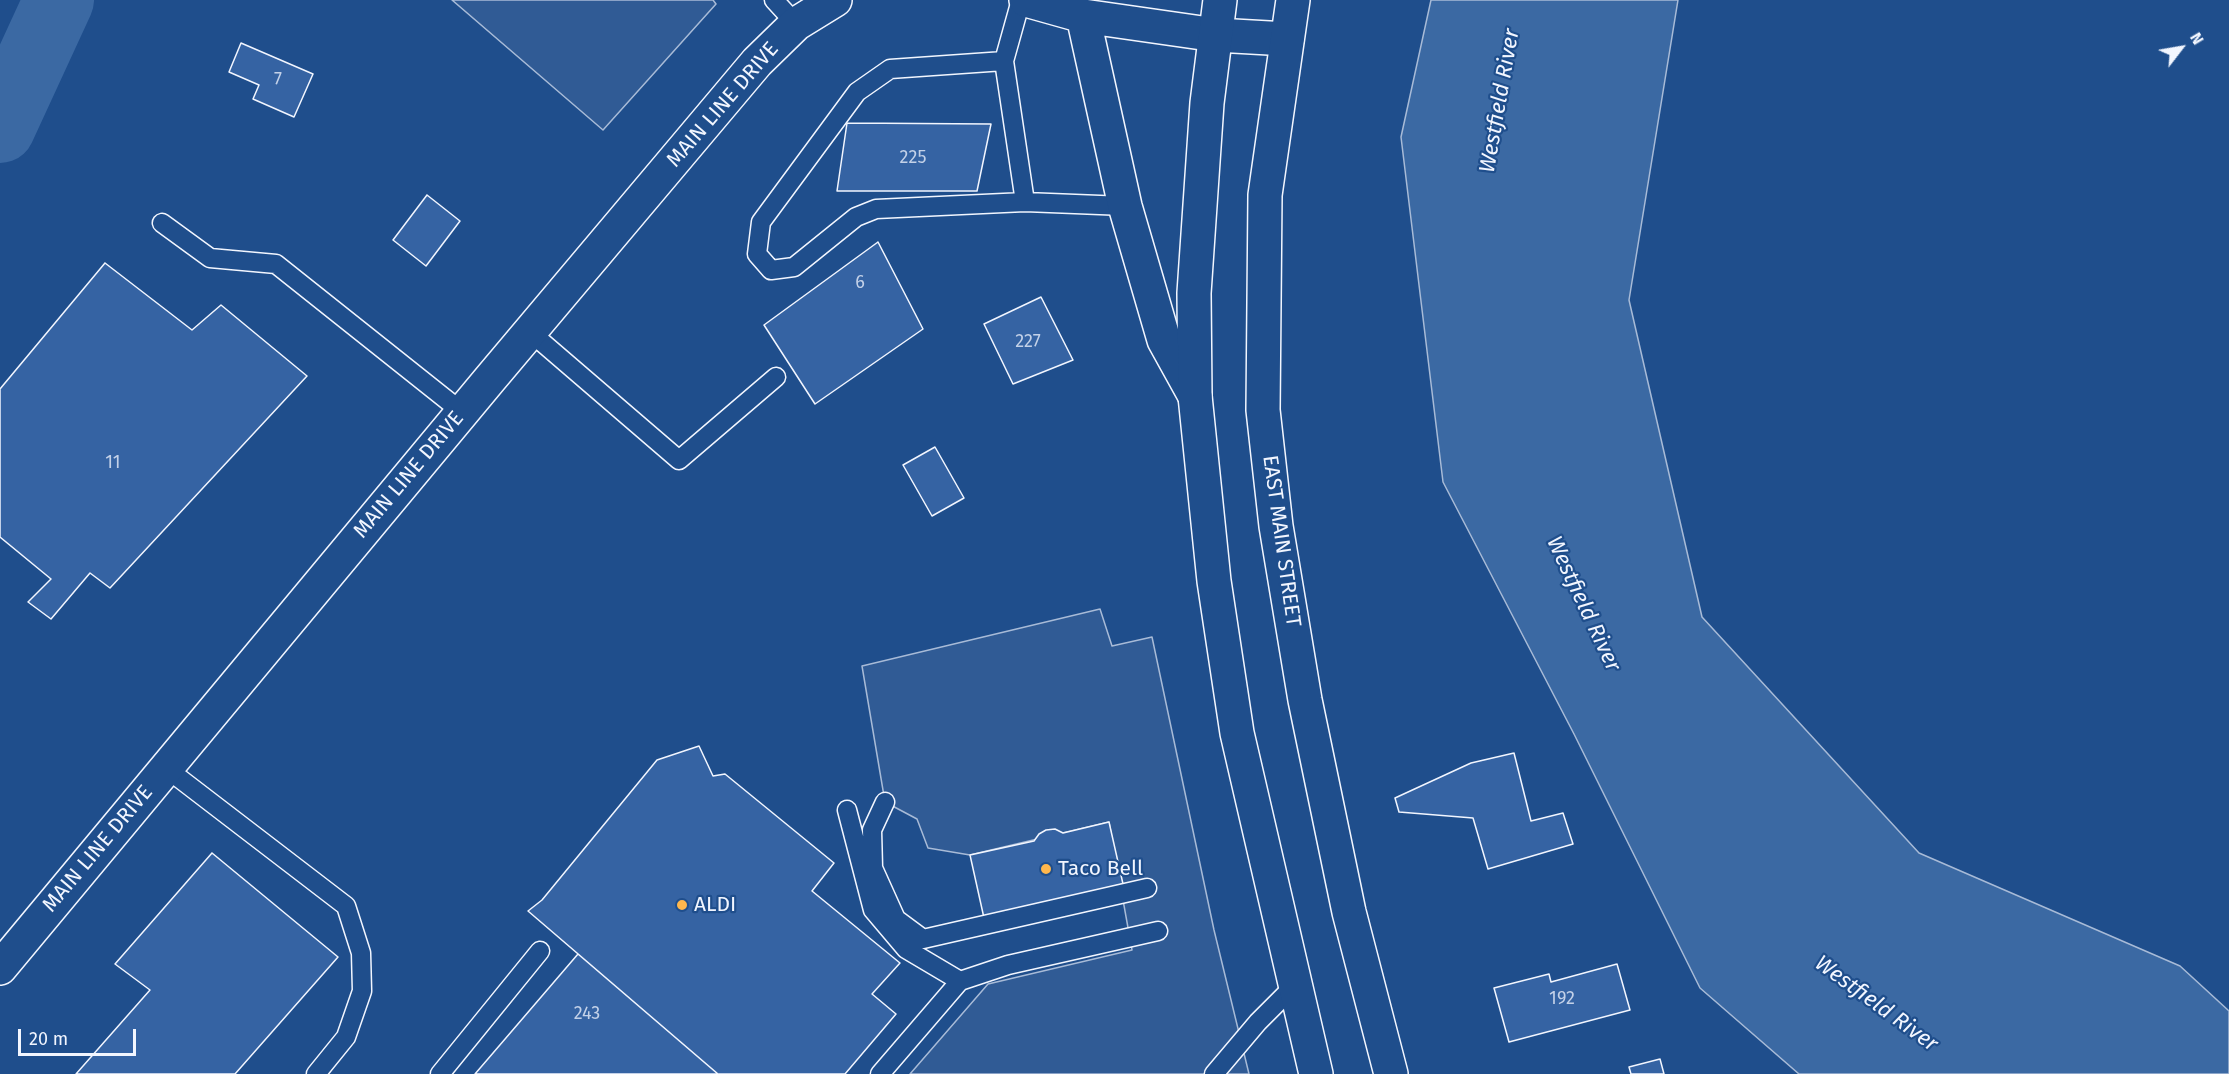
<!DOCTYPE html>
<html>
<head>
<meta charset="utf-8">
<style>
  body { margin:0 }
  #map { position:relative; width:2229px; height:1074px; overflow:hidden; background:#1f4e8c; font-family:"Fira Sans",sans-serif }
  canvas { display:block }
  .north { position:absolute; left:2151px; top:18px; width:60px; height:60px; -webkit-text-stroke:4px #1f4e8c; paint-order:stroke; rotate:59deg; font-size:16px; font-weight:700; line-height:24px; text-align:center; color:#f2f6ff }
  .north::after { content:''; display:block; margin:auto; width:21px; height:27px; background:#f2f6ff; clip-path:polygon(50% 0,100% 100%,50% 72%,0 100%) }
  .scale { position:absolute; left:18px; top:1029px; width:118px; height:27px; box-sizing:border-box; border:3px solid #f2f6ff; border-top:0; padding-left:8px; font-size:18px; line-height:21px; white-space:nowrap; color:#f2f6ff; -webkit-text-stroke:4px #1f4e8c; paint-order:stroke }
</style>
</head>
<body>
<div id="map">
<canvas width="2229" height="1074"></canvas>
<div class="north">N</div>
<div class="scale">20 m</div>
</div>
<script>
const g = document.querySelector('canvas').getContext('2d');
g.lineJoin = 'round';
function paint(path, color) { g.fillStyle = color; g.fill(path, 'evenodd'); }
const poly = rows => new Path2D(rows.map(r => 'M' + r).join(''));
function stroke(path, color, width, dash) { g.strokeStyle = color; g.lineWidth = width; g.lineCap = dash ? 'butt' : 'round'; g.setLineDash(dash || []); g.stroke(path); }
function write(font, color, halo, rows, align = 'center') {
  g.font = font + ' "Fira Sans",sans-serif'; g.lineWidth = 4.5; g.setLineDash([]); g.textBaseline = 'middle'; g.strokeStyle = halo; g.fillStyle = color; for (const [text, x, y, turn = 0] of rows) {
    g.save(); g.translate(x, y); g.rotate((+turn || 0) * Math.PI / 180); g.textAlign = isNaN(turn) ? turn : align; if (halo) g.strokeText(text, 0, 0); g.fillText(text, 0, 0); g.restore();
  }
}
const parking = poly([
  [452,0,713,0,716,4,603,130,452,0],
  [1100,609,1112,646,1152,637,1214,930,1249,1074,910,1074,988,984,1132,950,1109,822,970,855,928,848,917,819,885,802,862,666,1100,609]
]);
paint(parking, '#305b95');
stroke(parking, '#a8bbd7', 1.5);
const water = poly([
  [1431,0,1678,0,1629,300,1702,617,1919,853,2180,966,2229,1011,2229,1074,1799,1074,1700,988,1574,734,1443,482,1401,137,1431,0]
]);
paint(water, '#3b69a3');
stroke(water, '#a8bbd7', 1.5);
stroke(poly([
  [0,128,59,0]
]), '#3b69a3', 70);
const building = poly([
  [241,43,313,74,294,117,253,99,259,85,229,72,241,43],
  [847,123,991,124,977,191,837,191,847,123],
  [427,195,460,221,426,266,393,240,427,195],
  [878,242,923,329,815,404,764,325,878,242],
  [105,263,192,330,221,305,307,376,110,588,90,573,51,619,28,602,51,579,0,537,0,389,105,263],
  [1041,297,1073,360,1013,384,984,324,1041,297],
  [935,447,964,498,932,516,903,465,935,447],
  [699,746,713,776,725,774,834,863,812,891,900,963,872,994,896,1014,845,1074,718,1074,528,911,542,900,657,760,699,746],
  [1514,753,1531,821,1563,813,1573,844,1488,869,1473,818,1399,812,1395,798,1471,763,1514,753],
  [1109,822,1123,884,984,918,970,855,1034,841,1039,834,1046,830,1055,829,1063,833,1109,822],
  [212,853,338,957,235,1074,76,1074,150,990,115,964,212,853],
  [578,954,718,1074,475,1074,578,954],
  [1617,964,1630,1010,1509,1042,1494,988,1549,974,1551,982,1617,964],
  [1660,1059,1664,1074,1631,1074,1629,1067,1660,1059]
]);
paint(building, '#3563a3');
stroke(building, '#f2f6ff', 1.5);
const service = poly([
  [774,0,796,24],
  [1004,61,1021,0],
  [1025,202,1004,61,890,69,857,92,761,222,757,254,771,270,794,267,856,217,876,209,1025,202,1125,206],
  [162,223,210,258,276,264,462,412],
  [529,331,679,460,776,377],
  [166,768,346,906,361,953,362,991,346,1037,316,1074],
  [885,802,872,830,873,868,896,919,923,939,1147,888],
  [847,810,873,910,906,949,960,981],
  [440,1074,540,951],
  [880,1074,960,981,1008,965,1158,931],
  [1214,1074,1258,1022,1294,986]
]);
const minor = poly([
  [1026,0,1083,16,1216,35,1287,39],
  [1083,16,1125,206,1164,340,1195,396],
  [0,968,490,379,757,62,796,24,835,0]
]);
const primary = poly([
  [1220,0,1207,103,1194,293,1195,396,1214,581,1237,733,1316,1074],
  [1293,0,1265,195,1263,410,1276,526,1305,700,1349,912,1391,1074]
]);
stroke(service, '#f2f6ff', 21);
stroke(minor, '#f2f6ff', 36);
stroke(primary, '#f2f6ff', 36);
stroke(service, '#1f4e8c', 18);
stroke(minor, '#1f4e8c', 33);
stroke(primary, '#1f4e8c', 33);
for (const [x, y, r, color] of [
  [1046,869,6,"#ffb74d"],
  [682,905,6,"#ffb74d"]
]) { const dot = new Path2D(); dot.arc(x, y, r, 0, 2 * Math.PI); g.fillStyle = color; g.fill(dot); stroke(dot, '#1f4e8c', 2); }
write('18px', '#c3d1e8', null, [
  ["7",278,80],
  ["225",913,158],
  ["6",860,283],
  ["227",1028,342],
  ["11",113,463],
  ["192",1562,999],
  ["243",587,1014]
]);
write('21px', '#f2f6ff', '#1f4e8c', [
  ["MAIN LINE DRIVE",723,105,-49],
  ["MAIN LINE DRIVE",409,475,-50],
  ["EAST MAIN STREET",1281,541,82],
  ["MAIN LINE DRIVE",98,849,-50]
]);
write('21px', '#f2f6ff', '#1f4e8c', [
  ["Taco Bell",1058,869],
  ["ALDI",694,905]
], 'left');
write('italic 22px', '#f2f6ff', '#1f4e8c', [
  ["Westfield River",1500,101,-80],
  ["Westfield River",1583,604,65],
  ["Westfield River",1876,1004,36]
]);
</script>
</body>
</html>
